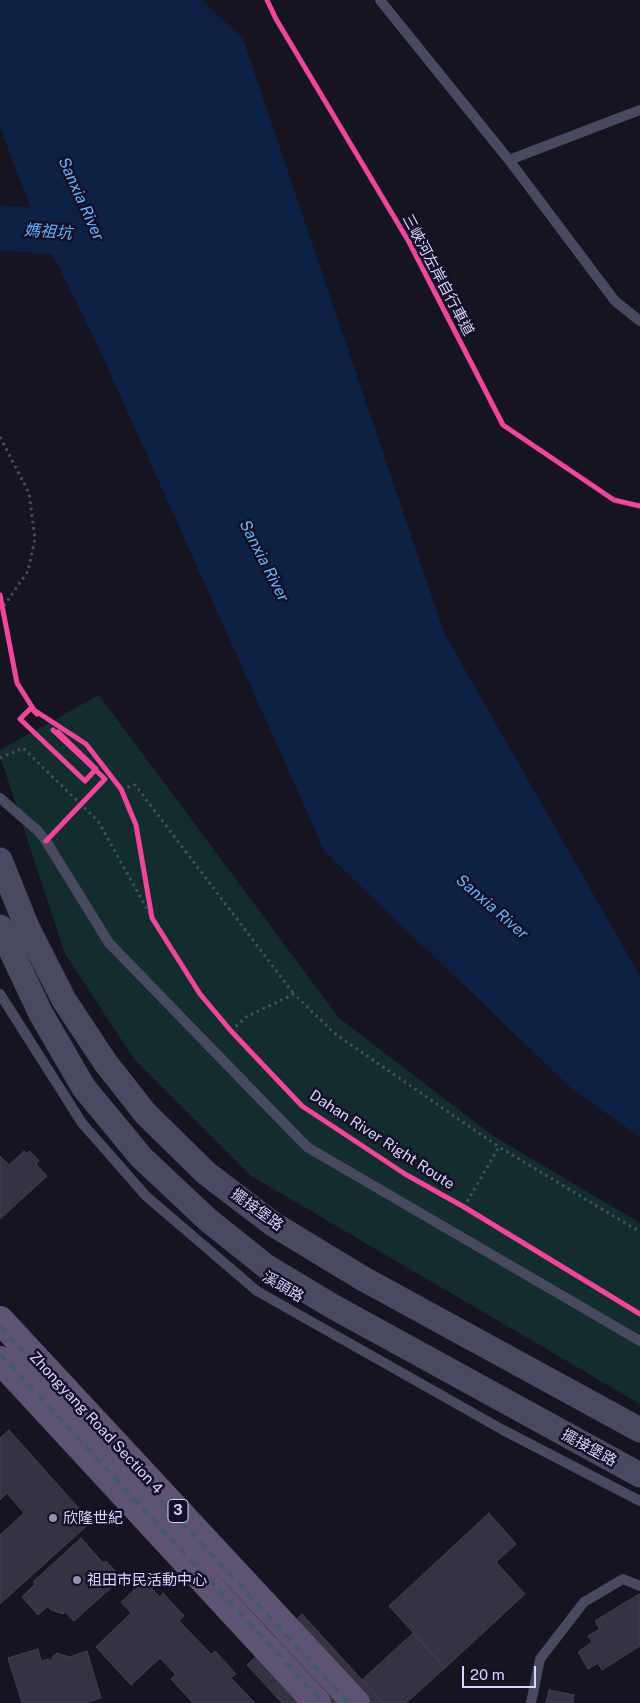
<!DOCTYPE html>
<html>
<head>
<meta charset="utf-8">
<style>
  body { margin:0 }
  #map { position:relative; width:640px; height:1703px; overflow:hidden; background:#161421; font-family:"Public Sans",sans-serif }
  canvas { display:block }
  .scale { position:absolute; left:462px; top:1666px; width:74px; height:22px; box-sizing:border-box; border:2px solid #d9d4ff; border-top:0; padding-left:6px; font-size:15px; line-height:18px; white-space:nowrap; color:#d9d4ff; -webkit-text-stroke:4px #130f26; paint-order:stroke }
</style>
</head>
<body>
<div id="map">
<canvas width="640" height="1703"></canvas>
<div class="scale">20 m</div>
</div>
<script>
const g = document.querySelector('canvas').getContext('2d');
g.lineJoin = 'round';
function paint(path, color) { g.fillStyle = color; g.fill(path, 'evenodd'); }
const poly = rows => new Path2D(rows.map(r => 'M' + r).join(''));
function stroke(path, color, width, dash) { g.strokeStyle = color; g.lineWidth = width; g.lineCap = dash ? 'butt' : 'round'; g.setLineDash(dash || []); g.stroke(path); }
function write(font, color, halo, rows, align = 'center') {
  g.font = font + ' "Public Sans","Noto Sans TC",sans-serif'; g.lineWidth = 5; g.setLineDash([]); g.textBaseline = 'middle'; g.strokeStyle = halo; g.fillStyle = color; for (const [text, x, y, turn = 0] of rows) {
    g.save(); g.translate(x, y); g.rotate((+turn || 0) * Math.PI / 180); g.textAlign = isNaN(turn) ? turn : align; if (halo) g.strokeText(text, 0, 0); g.fillText(text, 0, 0); g.restore();
  }
}
paint(poly([
  [99,695,339,1018,492,1135,640,1223,640,1404,251,1176,134,1059,65,954,0,756,0,750]
]), '#132c2d');
paint(poly([
  [0,0,202,0,243,39,444,633,640,976,640,1137,572,1089,325,852,98,346,37,223,0,128]
]), '#0d2144');
stroke(poly([
  [0,228,96,235]
]), '#0d2144', 45);
const building = poly([
  [24,1151,26,1154,30,1151,39,1161,36,1164,47,1176,0,1219,0,1156,9,1165,24,1151],
  [9,1430,91,1522,0,1604,0,1535,24,1513,7,1493,0,1500,0,1438,9,1430],
  [489,1513,516,1544,496,1562,525,1594,445,1668,389,1606,489,1513],
  [81,1538,103,1563,106,1561,122,1578,74,1621,65,1612,63,1614,51,1610,48,1606,38,1615,22,1597,35,1584,33,1582,81,1538],
  [144,1581,160,1597,163,1593,184,1616,179,1621,211,1654,215,1651,236,1674,231,1678,255,1703,193,1703,171,1679,176,1675,160,1658,131,1685,96,1647,131,1613,121,1602,144,1581],
  [639,1594,640,1596,640,1646,602,1670,598,1663,588,1669,578,1652,592,1642,588,1636,600,1629,595,1621,639,1594],
  [302,1614,383,1703,282,1703,247,1665,302,1614],
  [413,1633,445,1668,406,1703,383,1703,362,1680,413,1633],
  [38,1649,41,1661,49,1659,50,1663,53,1656,57,1653,70,1657,87,1651,101,1698,85,1703,22,1703,8,1658,38,1649],
  [549,1690,574,1695,573,1703,546,1703,549,1690]
]);
paint(building, '#343243');
stroke(building, '#433f54', 1);
stroke(poly([
  [0,437,29,493,35,539,28,571,2,609],
  [0,758,23,748,98,821,152,918],
  [121,789,135,785,294,994],
  [231,1031,246,1017,294,994,334,1033,499,1147],
  [464,1207,499,1147,640,1232]
]), '#44505f', 3, [2.5, 4]);
stroke(poly([
  [380,0,509,160,615,301,640,321],
  [509,160,640,110],
  [0,798,38,831,46,841,109,943,307,1147,640,1341],
  [0,994,82,1123,146,1196,257,1291,503,1430,640,1501],
  [531,1703,540,1659,584,1602,623,1579,640,1586]
]), '#4a4962', 10);
stroke(poly([
  [0,860,27,927,64,1000,105,1062,145,1113,206,1173,273,1224,362,1278,640,1430],
  [0,927,41,1014,84,1088,141,1157,208,1220,267,1267,332,1306,640,1475]
]), '#4a4962', 25);
stroke(poly([
  [0,1320,356,1703],
  [0,1360,317,1703]
]), '#5e5373', 28);
stroke(poly([
  [0,1326,349,1703],
  [0,1354,323,1703]
]), '#43596b', 4, [8, 6]);
stroke(poly([
  [267,0,276,19,409,242,503,425,614,500,640,506],
  [0,595,17,683,34,710,86,744,121,789,136,825,152,918,200,994,231,1031,302,1106,405,1174,464,1207,640,1314],
  [37,714,31,708,20,719,85,781,96,769,58,732],
  [46,841,105,779,53,730]
]), '#ed469a', 5);
for (const [x, y, r, color] of [
  [53,1518,5,"#9591b1"],
  [77,1580,5,"#9591b1"]
]) { const dot = new Path2D(); dot.arc(x, y, r, 0, 2 * Math.PI); g.fillStyle = color; g.fill(dot); stroke(dot, '#130f26', 2); }
for (const [x, y, w] of [
  [178,1511,20]
]) { const box = new Path2D(); box.roundRect(x - w / 2, y - 11.5, w, 23, 4); g.fillStyle = '#130f26'; g.fill(box); stroke(box, '#d9d4ff', 1); }
write('bold 14px', '#d9d4ff', null, [
  ["3",178,1511]
]);
write('15px', '#d9d4ff', '#130f26', [
  ["三峽河左岸自行車道",438,275,62],
  ["Dahan River Right Route",382,1140,33],
  ["擺接堡路",257,1210,36],
  ["溪頭路",283,1287,31],
  ["Zhongyang Road Section 4",96,1423,47],
  ["擺接堡路",589,1448,29]
]);
write('15px', '#d9d4ff', '#130f26', [
  ["欣隆世紀",63,1518],
  ["祖田市民活動中心",87,1580]
], 'left');
write('italic 16px', '#62b6ff', '#130f26', [
  ["Sanxia River",81,199,66],
  ["媽祖坑",48,232,4],
  ["Sanxia River",264,561,63],
  ["Sanxia River",492,907,41]
]);
</script>
</body>
</html>
